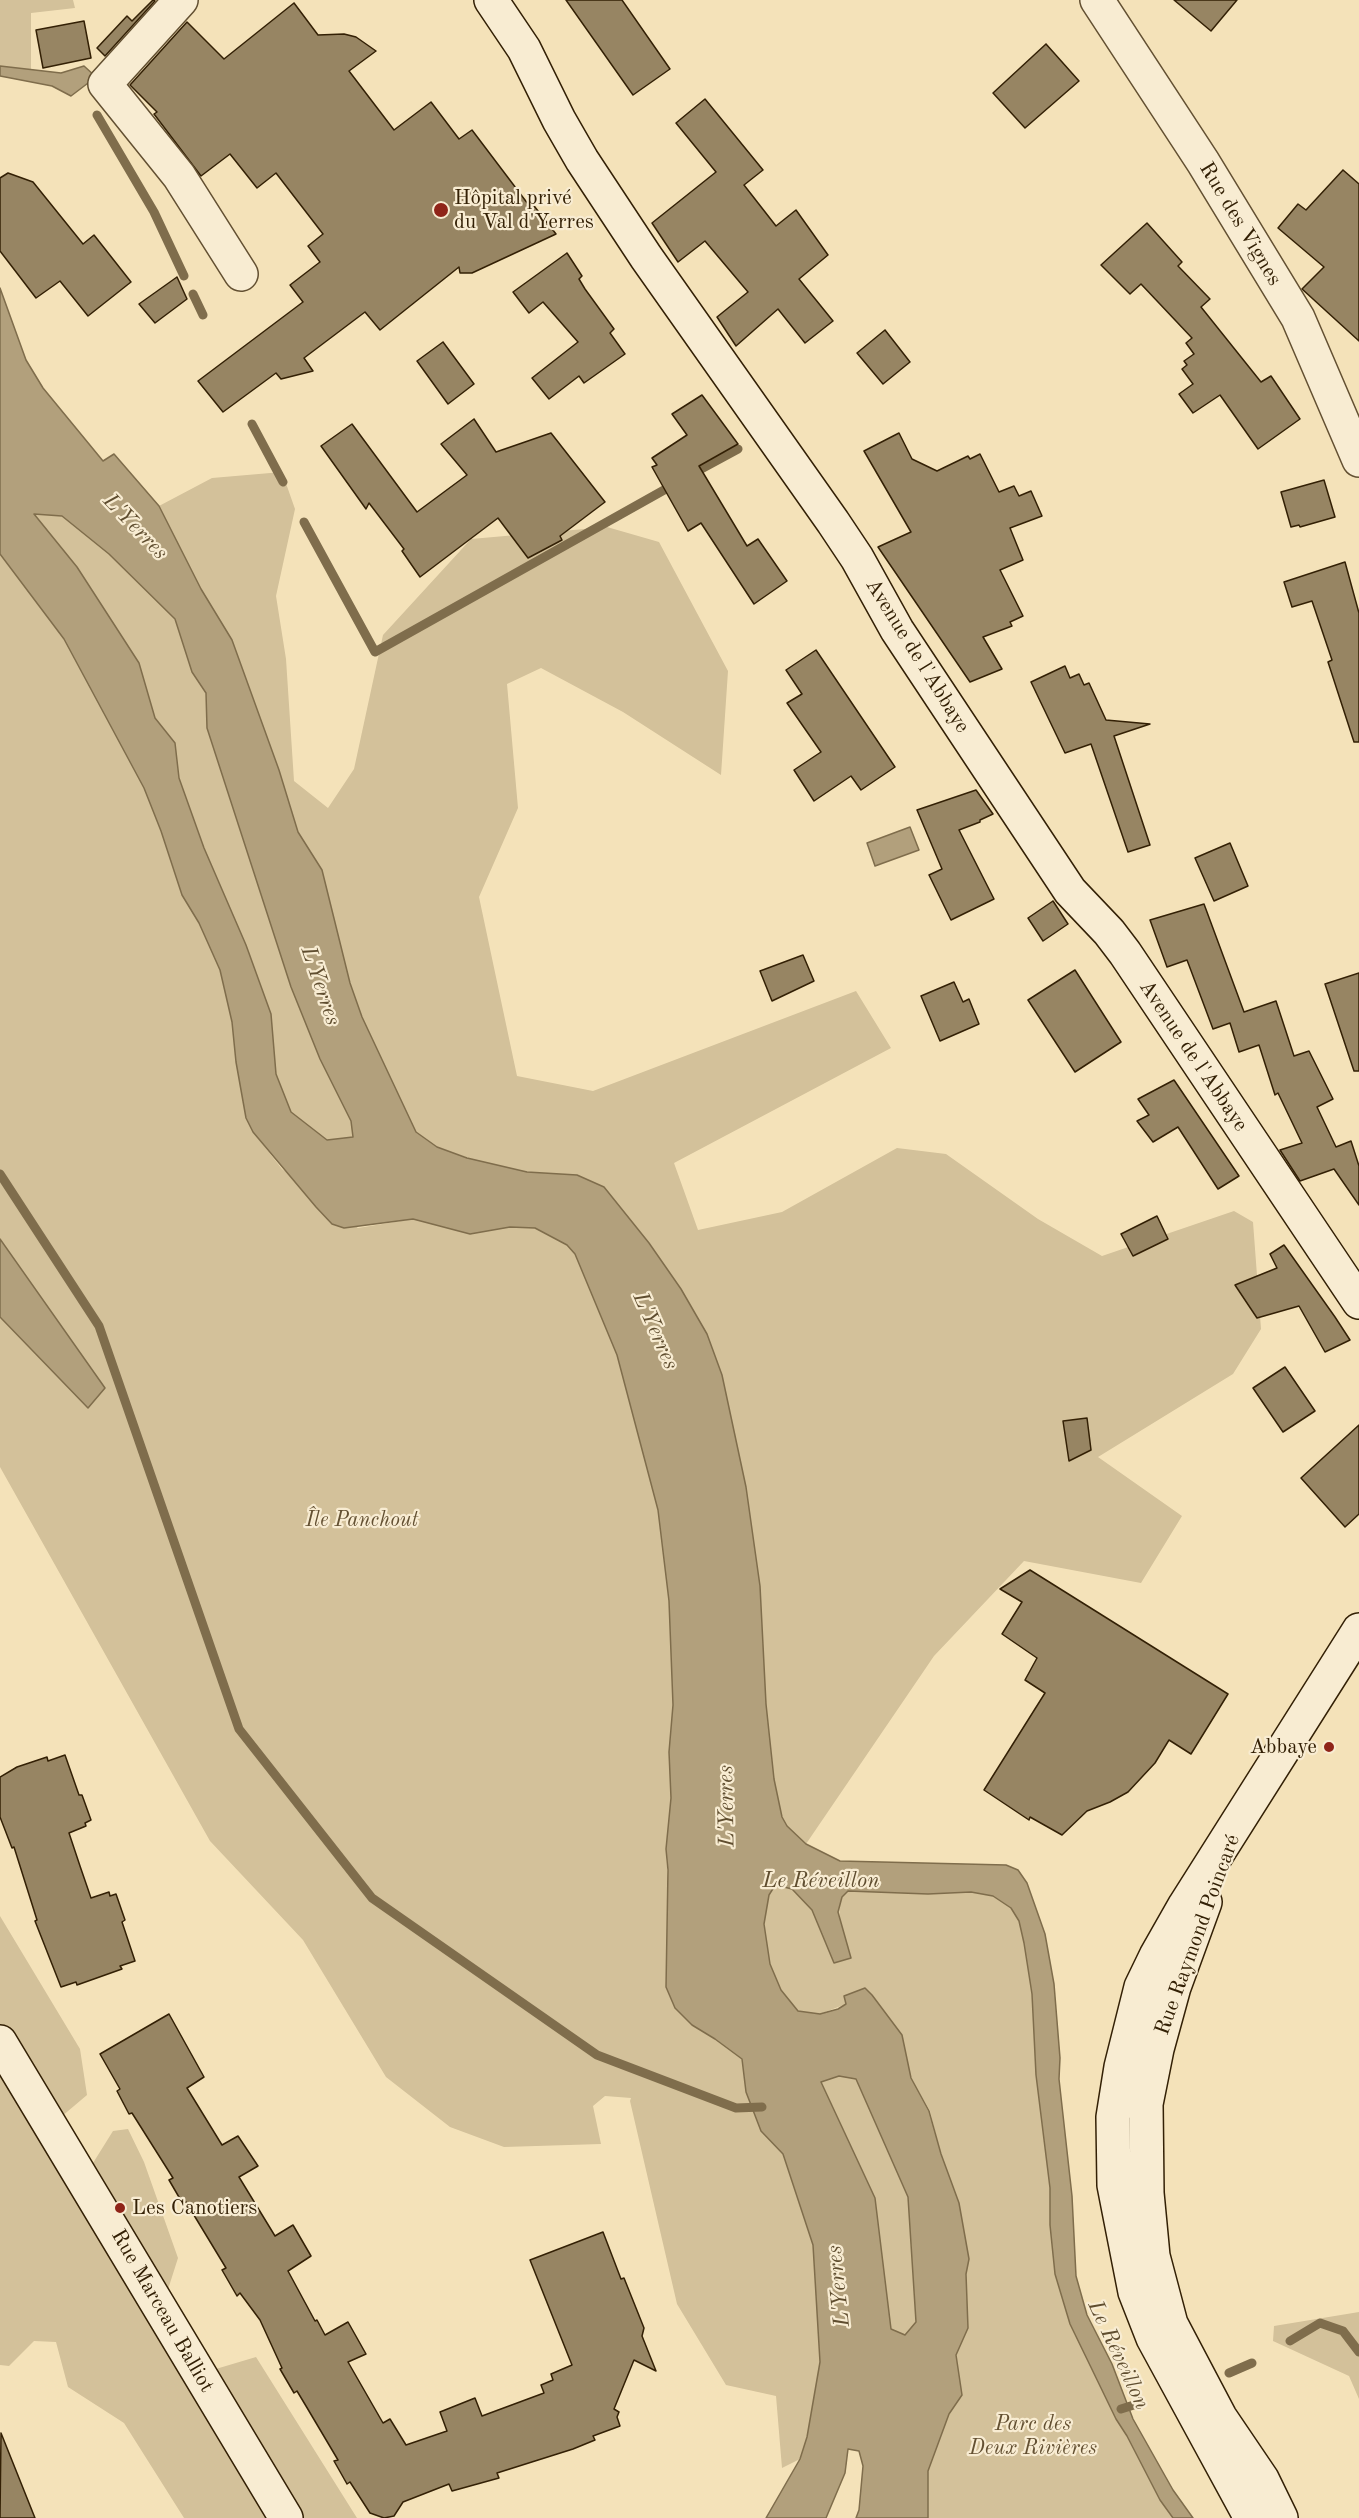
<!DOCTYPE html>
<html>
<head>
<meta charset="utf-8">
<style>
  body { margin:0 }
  canvas { display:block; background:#f4e2b9 }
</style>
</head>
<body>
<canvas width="1359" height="2518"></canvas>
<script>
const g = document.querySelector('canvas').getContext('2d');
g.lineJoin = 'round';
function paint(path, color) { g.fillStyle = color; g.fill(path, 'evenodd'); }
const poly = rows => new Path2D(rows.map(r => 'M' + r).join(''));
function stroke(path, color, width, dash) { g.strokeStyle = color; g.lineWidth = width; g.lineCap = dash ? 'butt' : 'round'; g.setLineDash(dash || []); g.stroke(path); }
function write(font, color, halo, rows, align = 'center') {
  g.font = font + ' "Old Standard TT",serif'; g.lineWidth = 4.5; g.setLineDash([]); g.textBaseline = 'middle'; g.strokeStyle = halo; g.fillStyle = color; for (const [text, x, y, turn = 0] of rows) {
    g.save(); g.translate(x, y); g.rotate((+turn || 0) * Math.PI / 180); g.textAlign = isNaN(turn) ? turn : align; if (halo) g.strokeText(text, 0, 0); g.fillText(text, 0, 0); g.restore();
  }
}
paint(poly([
  [0,0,73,0,75,8,31,13,31,71,0,66],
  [282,472,295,509,276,596,286,659,294,781,328,808,354,769,383,635,471,539,607,527,659,542,728,671,721,775,623,712,541,668,507,684,518,808,479,897,517,1076,593,1091,856,991,891,1048,674,1163,698,1230,782,1212,897,1148,946,1154,1038,1219,1102,1256,1234,1211,1253,1222,1261,1329,1233,1374,1098,1457,1182,1516,1141,1583,1024,1561,934,1656,806,1844,787,1826,782,1817,774,1779,766,1704,760,1586,746,1487,722,1375,707,1334,681,1289,649,1243,633,1224,577,1175,527,1172,486,1164,437,1147,416,1132,362,1017,350,983,322,870,298,832,279,770,232,640,201,589,159,506,212,478],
  [34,514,62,516,109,554,175,619,192,672,206,693,207,728,291,987,320,1059,351,1121,353,1137,327,1140,291,1112,276,1074,270,1014,246,945,204,848,179,778,175,743,155,718,139,663,77,567],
  [0,554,64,639,144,788,161,831,182,895,199,923,220,970,232,1022,236,1062,246,1118,253,1132,282,1169,358,1228,413,1219,470,1234,510,1227,535,1228,567,1245,575,1254,617,1355,658,1510,669,1601,673,1705,669,1752,671,1798,666,1849,675,2008,692,2025,715,2039,742,2059,746,2092,761,2131,783,2154,813,2244,820,2362,807,2437,800,2459,782,2468,776,2396,726,2385,677,2304,630,2101,631,2098,605,2096,593,2106,601,2144,504,2147,450,2127,386,2077,303,1940,210,1841,0,1467],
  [780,1886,792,1889,801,1898,812,1910,819,1925,840,1922,839,1906,842,1897,848,1891,928,1894,971,1892,993,1896,1011,1908,1019,1921,1024,1943,1032,1994,1036,2075,1050,2189,1050,2225,1055,2274,1070,2324,1116,2419,1127,2436,1160,2500,1173,2518,928,2518,928,2471,949,2414,962,2395,956,2355,968,2328,966,2274,969,2259,959,2203,941,2154,930,2111,911,2078,902,2035,846,2004,820,2014,798,2011,781,1990,770,1964,764,1924,769,1895,774,1887],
  [0,1916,80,2049,87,2095,61,2117,88,2171,113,2131,128,2129,144,2162,178,2258,157,2324,189,2377,256,2357,357,2518,184,2518,124,2423,68,2387,56,2342,34,2341,9,2366,0,2365],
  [839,2076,856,2079,908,2197,916,2323,905,2335,891,2329,875,2198,821,2081],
  [1359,2312,1359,2399,1349,2376,1273,2341,1274,2326]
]), '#d3c19a');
const water = poly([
  [0,66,61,73,84,66,96,77,71,96,52,86,0,76,0,66],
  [0,288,26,360,43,388,103,461,114,454,159,506,201,589,232,640,279,770,298,832,322,870,350,983,362,1017,416,1132,437,1147,467,1158,527,1172,577,1175,604,1187,649,1243,681,1289,707,1334,722,1375,746,1487,760,1586,766,1704,774,1779,782,1817,787,1826,806,1844,840,1861,1006,1865,1018,1870,1027,1883,1045,1934,1054,1984,1060,2058,1059,2079,1072,2196,1076,2276,1087,2315,1112,2364,1133,2419,1173,2490,1193,2518,1173,2518,1160,2500,1127,2436,1116,2419,1070,2324,1055,2274,1050,2225,1050,2188,1036,2075,1032,1994,1024,1943,1019,1921,1011,1908,993,1896,971,1892,928,1894,848,1891,842,1897,838,1912,851,1958,834,1963,812,1910,792,1889,780,1886,774,1887,769,1895,764,1924,770,1964,781,1990,798,2011,820,2014,838,2009,846,2004,844,1996,865,1988,872,1995,902,2035,911,2078,929,2111,941,2154,959,2203,969,2259,966,2274,968,2328,956,2355,962,2395,949,2414,928,2471,928,2518,856,2518,859,2510,863,2466,859,2451,848,2449,845,2473,826,2518,766,2518,800,2459,807,2437,820,2362,813,2245,783,2154,761,2131,746,2092,742,2059,715,2039,692,2025,675,2008,666,1987,668,1870,666,1849,671,1798,669,1752,673,1705,669,1601,658,1510,617,1355,575,1254,567,1245,535,1228,510,1227,470,1234,413,1219,344,1228,332,1224,316,1207,253,1132,246,1118,236,1062,232,1022,220,970,199,923,182,895,161,831,144,788,64,639,0,554,0,288],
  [34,514,62,516,109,554,175,619,192,672,206,693,207,728,291,987,320,1059,351,1121,353,1137,327,1140,291,1112,276,1074,271,1014,246,945,204,848,179,778,175,743,155,718,139,663,77,567,34,514],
  [839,2076,856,2079,908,2197,916,2322,905,2335,891,2329,875,2198,821,2082,839,2076],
  [910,827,919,850,875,866,867,843,910,827],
  [0,1239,105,1388,88,1408,0,1317,0,1239]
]);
paint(water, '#b2a07c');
stroke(water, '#7f6d4c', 1.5);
stroke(poly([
  [97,115,154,212,184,276],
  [193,294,203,315],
  [252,424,283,482],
  [690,475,738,449],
  [304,522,375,652,673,485],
  [0,1174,99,1326,239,1729,372,1898,597,2055,736,2108,762,2107],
  [1290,2341,1320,2323,1343,2331,1359,2352],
  [1229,2373,1252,2363],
  [1121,2409,1137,2404]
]), '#7f6d4c', 9);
const building = poly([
  [153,0,155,1,105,56,97,48,127,16,132,21,153,0],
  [566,0,622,0,670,69,633,95,566,0],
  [1174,0,1237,0,1211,31,1174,0],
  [294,3,318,35,344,34,356,37,376,51,349,71,394,130,431,102,459,139,472,130,528,204,531,202,556,234,472,273,460,273,459,267,380,330,365,312,304,358,313,371,281,379,276,373,223,412,198,381,303,302,290,285,320,262,308,246,323,234,276,173,257,188,230,154,201,176,154,114,157,112,130,85,187,22,224,59,294,3],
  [84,21,91,58,43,68,36,30,84,21],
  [1046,44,1079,81,1025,128,993,93,1046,44],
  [705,99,763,170,744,185,776,226,796,210,828,255,799,279,833,321,805,343,778,309,736,346,717,317,748,292,705,241,678,262,652,223,716,172,676,123,705,99],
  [1343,170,1359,184,1359,341,1302,289,1324,267,1278,228,1298,204,1306,210,1343,170],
  [8,173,33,182,83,244,94,235,131,282,88,316,60,281,36,298,0,251,0,178,8,173],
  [1147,223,1182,262,1178,266,1210,299,1201,307,1261,382,1271,376,1300,419,1258,449,1220,395,1193,413,1179,394,1193,384,1182,369,1187,365,1184,361,1194,354,1186,343,1192,338,1141,284,1130,294,1101,265,1147,223],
  [567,253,582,276,579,279,585,289,614,329,610,333,625,354,584,383,579,376,549,399,532,378,578,342,543,302,529,313,513,292,567,253],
  [177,277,187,299,155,323,139,304,177,277],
  [885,330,910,362,883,384,857,353,885,330],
  [443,342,474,384,448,404,417,361,443,342],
  [702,395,738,444,699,466,747,546,758,539,787,581,754,604,701,523,688,531,652,467,657,465,652,458,687,435,672,414,702,395],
  [474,419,496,452,551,433,605,502,560,536,562,540,528,558,498,518,420,577,402,551,404,549,369,503,366,509,321,446,352,424,417,512,467,475,441,444,474,419],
  [899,433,912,459,937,471,968,456,970,459,980,454,999,492,1014,486,1019,496,1031,491,1042,516,1010,528,1023,560,1000,570,1023,616,1010,622,1012,626,983,637,1002,669,970,682,878,547,911,532,864,451,899,433],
  [1324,480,1335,517,1300,527,1299,525,1291,527,1281,492,1324,480],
  [1345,562,1359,613,1359,742,1354,742,1328,662,1332,660,1312,601,1292,607,1284,582,1345,562],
  [816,650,895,767,861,790,851,776,814,801,794,770,821,752,787,703,802,694,786,670,816,650],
  [1065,666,1070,678,1079,674,1084,685,1089,683,1106,720,1150,724,1114,736,1150,845,1128,852,1091,744,1065,753,1031,682,1065,666],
  [976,790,993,814,980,820,980,822,959,830,994,899,951,920,929,875,942,869,917,810,976,790],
  [1230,843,1248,886,1214,901,1195,858,1230,843],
  [1053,901,1068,924,1043,941,1028,918,1053,901],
  [1204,904,1244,1012,1276,1001,1294,1056,1309,1051,1333,1099,1317,1107,1336,1147,1351,1141,1359,1166,1359,1205,1334,1169,1300,1181,1280,1150,1302,1143,1278,1093,1275,1095,1259,1045,1239,1052,1230,1023,1213,1029,1187,960,1167,967,1150,920,1204,904],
  [803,955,814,981,772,1001,760,971,803,955],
  [1075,970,1121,1042,1075,1072,1028,1000,1075,970],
  [1359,973,1359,1071,1354,1071,1325,984,1359,973],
  [954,982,963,1002,969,999,979,1024,940,1041,921,996,954,982],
  [1174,1080,1239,1176,1218,1189,1178,1127,1153,1142,1137,1121,1149,1115,1138,1099,1174,1080],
  [1157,1216,1168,1239,1133,1256,1121,1234,1157,1216],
  [1284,1245,1335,1317,1350,1340,1325,1352,1299,1306,1257,1318,1235,1285,1277,1268,1270,1254,1284,1245],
  [1285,1367,1315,1411,1283,1432,1253,1388,1285,1367],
  [1087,1418,1091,1450,1069,1461,1063,1421,1087,1418],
  [1359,1425,1359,1514,1345,1527,1301,1478,1359,1425],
  [1030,1570,1228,1694,1191,1754,1169,1740,1155,1763,1128,1792,1110,1802,1087,1811,1062,1835,1030,1817,1029,1820,984,1790,1045,1693,1025,1680,1037,1658,1002,1634,1022,1602,1000,1589,1030,1570],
  [65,1755,79,1795,82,1795,91,1820,85,1823,86,1826,69,1833,80,1866,91,1898,109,1892,110,1896,116,1894,125,1920,122,1922,135,1961,120,1966,122,1969,77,1985,76,1982,61,1987,35,1921,37,1920,14,1847,12,1848,0,1817,0,1777,17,1767,47,1757,48,1761,65,1755],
  [169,2014,204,2077,187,2088,222,2145,238,2136,258,2166,239,2177,275,2236,293,2225,311,2256,288,2271,315,2321,317,2320,325,2335,348,2322,366,2354,348,2362,383,2423,390,2419,406,2445,447,2431,440,2412,475,2398,482,2416,544,2393,541,2385,553,2380,551,2374,572,2365,530,2260,603,2232,621,2279,624,2278,644,2328,642,2336,656,2371,634,2360,614,2409,619,2412,617,2417,620,2426,593,2436,595,2440,573,2449,497,2473,499,2478,452,2491,449,2484,403,2502,394,2516,384,2518,370,2513,350,2482,347,2484,334,2461,338,2460,306,2406,297,2391,294,2393,280,2369,282,2368,260,2320,240,2293,237,2296,222,2270,226,2268,186,2202,183,2204,169,2180,173,2178,132,2113,129,2114,117,2091,120,2089,100,2054,169,2014],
  [1,2433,35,2518,0,2518,1,2433]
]);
paint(building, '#978563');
stroke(building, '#332005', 1.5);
const street = poly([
  [181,0,105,84,179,176,241,274],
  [1097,0,1203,162,1298,318,1359,460]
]);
const secondary = poly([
  [491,0,524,49,559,120,582,160,646,257,833,522,857,558,897,630,1070,891,1109,932,1125,953,1359,1302],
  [1205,1902,1174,1987,1157,2049,1146,2104,1147,2193,1153,2256,1171,2324,1220,2417,1262,2479,1281,2518],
  [0,2042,286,2518],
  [1251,2518,1153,2338,1135,2292,1114,2185,1113,2117,1121,2067,1141,1987,1156,1956,1185,1905,1359,1630]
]);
stroke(street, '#635032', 36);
stroke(secondary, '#332005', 36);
stroke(street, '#f8ecd2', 33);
stroke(secondary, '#f8ecd2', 33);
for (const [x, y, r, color] of [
  [441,210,8,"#8f2418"],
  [1329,1747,6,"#8f2418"],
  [120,2208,6,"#8f2418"]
]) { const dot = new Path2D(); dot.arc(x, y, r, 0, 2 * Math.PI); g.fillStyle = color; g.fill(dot); stroke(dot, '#f8ecd2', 2); }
write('21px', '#332005', '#f8ecd2', [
  ["Hôpital privé",454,198],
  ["du Val d'Yerres",454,222],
  ["Abbaye",1317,1747,"right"],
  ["Les Canotiers",132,2208]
], 'left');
write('21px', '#332005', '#f8ecd2', [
  ["Rue des Vignes",1240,224,59],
  ["Avenue de l'Abbaye",917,656,58],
  ["Avenue de l'Abbaye",1193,1056,56],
  ["Rue Raymond Poincaré",1198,1935,-70],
  ["Rue Marceau Balliot",162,2311,60]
]);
write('italic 21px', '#635032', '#f8ecd2', [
  ["Île Panchout",362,1520],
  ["Parc des",1033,2424],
  ["Deux Rivières",1033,2448]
]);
write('italic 22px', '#5f4d2f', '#f8ecd2', [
  ["L'Yerres",135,527,46],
  ["L'Yerres",320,986,71],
  ["L'Yerres",655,1331,66],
  ["L'Yerres",727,1806,-91],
  ["Le Réveillon",821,1881],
  ["L'Yerres",839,2286,-96],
  ["Le Réveillon",1118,2355,65]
]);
</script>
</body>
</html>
